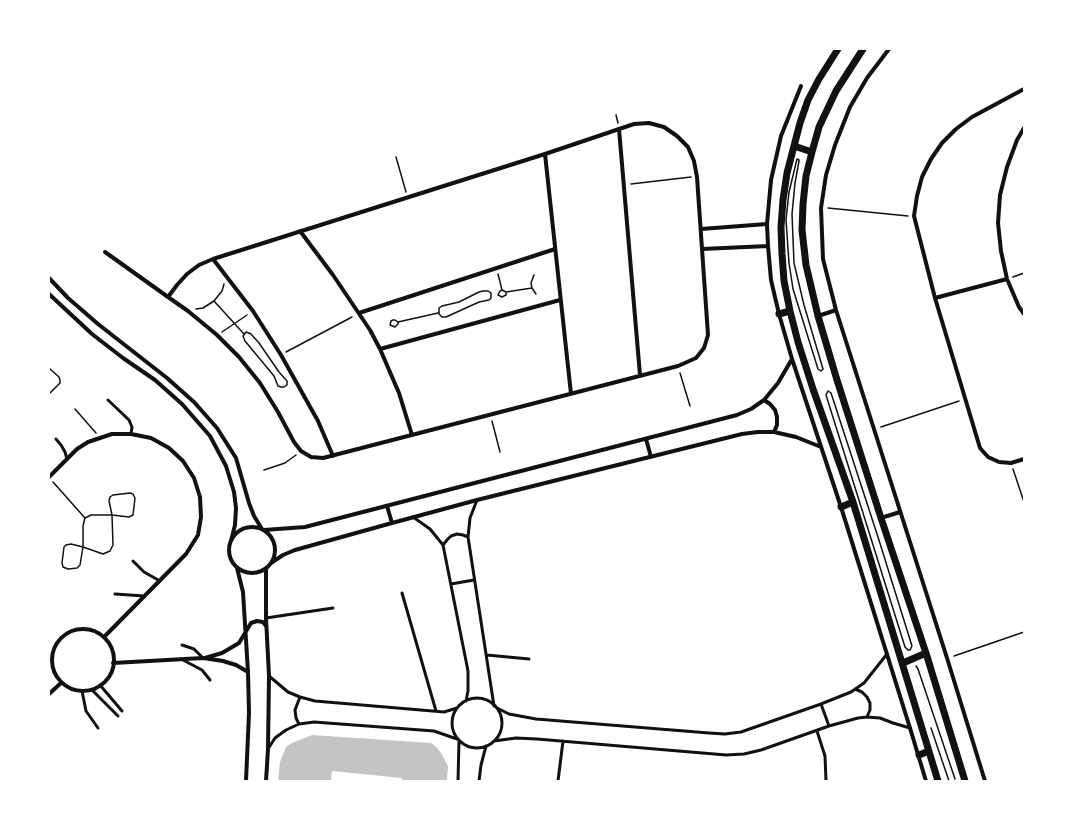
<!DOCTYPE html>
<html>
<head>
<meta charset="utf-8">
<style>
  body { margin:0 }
  #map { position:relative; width:1073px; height:830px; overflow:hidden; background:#fff; font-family:"Fira Sans",sans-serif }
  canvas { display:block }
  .frame { position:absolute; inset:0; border:50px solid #fff; pointer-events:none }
</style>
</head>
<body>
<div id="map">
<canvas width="1073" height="830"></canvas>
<div class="frame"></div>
</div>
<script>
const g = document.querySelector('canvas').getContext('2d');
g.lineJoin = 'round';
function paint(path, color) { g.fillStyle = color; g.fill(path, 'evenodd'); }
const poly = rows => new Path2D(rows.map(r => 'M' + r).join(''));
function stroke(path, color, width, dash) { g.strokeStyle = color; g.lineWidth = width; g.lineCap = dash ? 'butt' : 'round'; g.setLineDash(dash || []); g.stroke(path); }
paint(poly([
  [312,735,431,743,436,747,441,753,448,766,447,781,402,781,402,778,332,771,331,781,278,781,280,762,286,747,292,743]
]), '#c4c4c4');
stroke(poly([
  [616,115,618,123],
  [396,157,406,192],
  [797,159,799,160,799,161,795,183,792,214,794,263,804,305,823,369,821,371,818,369,793,289,789,263,786,220,789,192,797,159],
  [631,184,691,177],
  [828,208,908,216],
  [498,274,502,290],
  [534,275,531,283,532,288,536,294],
  [1013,277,1024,273],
  [483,291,488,291,491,293,491,298,489,300,479,302,446,317,442,317,439,314,439,308,442,306,459,302,479,292,483,291],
  [506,292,506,295,502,297,498,295,500,291,502,290,506,292,532,288],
  [214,301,244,334],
  [196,309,203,308,214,301,222,291,224,284],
  [398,322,398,324,395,327,390,325,391,321,393,320,395,320,398,322,438,313],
  [222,332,247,315],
  [246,332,251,334,259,343,279,372,287,381,287,385,284,387,281,387,278,386,274,376,245,341,243,336,246,332],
  [286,352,352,317],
  [49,368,59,377,60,380,60,383,49,394],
  [680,373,690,406],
  [828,391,831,393,878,537,912,646,910,650,908,650,905,647,826,395,828,391],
  [75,409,96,433],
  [492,421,500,452],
  [881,427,959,401],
  [1013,469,1024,502],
  [264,470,285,463,296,455],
  [53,482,85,518],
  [130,493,133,494,135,498,133,515,129,517,112,515,109,501,110,497,113,495,130,493],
  [66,545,71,544,83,547,83,526,85,518,91,515,112,515,113,545,110,551,103,554,83,547,80,565,77,568,68,569,63,567,62,563,64,547,66,545],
  [954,656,1024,632],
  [916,666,918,669,955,779],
  [931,728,949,781]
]), '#111', 1.5);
stroke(poly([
  [108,400,129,420,132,427,131,434],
  [56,439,61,445,65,452,67,459],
  [477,500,470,518,468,537,494,706],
  [413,517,430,529,443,545,468,671,468,691,466,701],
  [443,545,447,540,451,536,457,534,463,535,468,537],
  [133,561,144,572,160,581],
  [451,584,474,580],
  [402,593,436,711],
  [115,594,144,596],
  [266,618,333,608],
  [182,645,194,649,203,658],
  [487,655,529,659],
  [183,660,202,670,210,680],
  [269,676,288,692,300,697,315,701,444,712,457,708],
  [100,685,122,711],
  [855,689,862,692,867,697,870,703,870,710,867,717],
  [92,690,118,716],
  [82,691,86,711,98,728],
  '452 723a25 25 0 1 1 50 0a25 25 0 1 1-50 0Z',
  [821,704,829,726],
  [497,708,509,714,536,719,709,733,725,734,741,732,821,704,851,692,864,683,887,654],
  [299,724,296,718,295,710,300,697],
  [817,731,825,756,826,781],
  [494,741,516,738,537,739,726,755,744,754,761,750,829,726,858,718,867,717,880,718,893,723,910,728],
  [268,749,275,738,286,730,299,724,314,722,434,731,457,739],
  [458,781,459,741],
  [479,781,481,765,486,746],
  [558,781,563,741]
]), '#111', 3);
stroke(poly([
  [889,49,867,78,850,107,835,145,826,175,821,208,823,259,836,310,947,658,985,781],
  [801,86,781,136,771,180,767,224,768,246,771,280,779,314,792,359,841,507,910,728,926,781],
  [1024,89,972,117,956,129,942,143,931,159,922,177,917,196,914,216,935,298,980,448,988,457,999,462,1011,463,1024,459],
  [1024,128,1017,140,1007,167,1000,195,998,223,1001,251,1007,279,1019,307,1024,314],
  [619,129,640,375],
  [545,154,571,394],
  [701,229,767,224],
  [300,231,333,275,370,330,380,349,399,393,412,435],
  [702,249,768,246],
  [105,252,168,297,188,311,217,335,239,357,260,383,278,412,294,442,301,451,311,457,323,458,678,366,696,358,704,348,708,335,697,177,694,161,688,147,677,136,664,127,649,123,634,124,545,154,213,259,199,265,187,274,177,285,168,297],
  [213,259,253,311,281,355,318,421,333,456],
  [49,278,68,298,98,324,167,378,194,402,217,428,236,458,249,503,254,516,262,529],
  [49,294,92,334,123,358,155,380,182,404,210,436,226,466,234,492,236,508,235,525,231,541],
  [935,298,1007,279],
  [359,313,555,249],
  [818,316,836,310],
  [380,349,560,300],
  [764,400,770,404,775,410,777,417,777,425,774,432],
  [646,439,651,457],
  [49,477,77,449,88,442,112,434,131,434,151,438,169,448,183,461,194,478,200,497,201,517,198,535,186,554,104,637],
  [387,506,392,523],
  [881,518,900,512],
  '229 550a23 23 0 1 1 46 0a23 23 0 1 1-46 0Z',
  [264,530,305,527,737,415,751,409,764,400,778,383,792,359],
  [271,563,283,555,295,550,392,523,477,500,742,434,758,432,774,432,796,437,821,447],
  [237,568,243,592,248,672,249,713,246,781],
  [266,568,266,618,269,676,268,749,266,781],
  '52 660a31 31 0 1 1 62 0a31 31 0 1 1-62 0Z',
  [205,658,222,653,239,643,251,623,257,621,263,622,266,626],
  [113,663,203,658,223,661,236,665,248,672],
  [49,694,61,683]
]), '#111', 4);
stroke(poly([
  [838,49,819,79,808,100,800,123,787,173,783,200,781,227,782,254,784,281,790,311,798,342,813,389,853,502,938,781],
  [863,49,836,91,819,127,812,152,806,176,803,204,802,230,806,265,818,316,837,380,881,518,926,653,965,781],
  [794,146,812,152],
  [779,314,790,311],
  [841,507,853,502],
  [903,663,926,653],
  [919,755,929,751]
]), '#111', 7);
</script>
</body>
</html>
